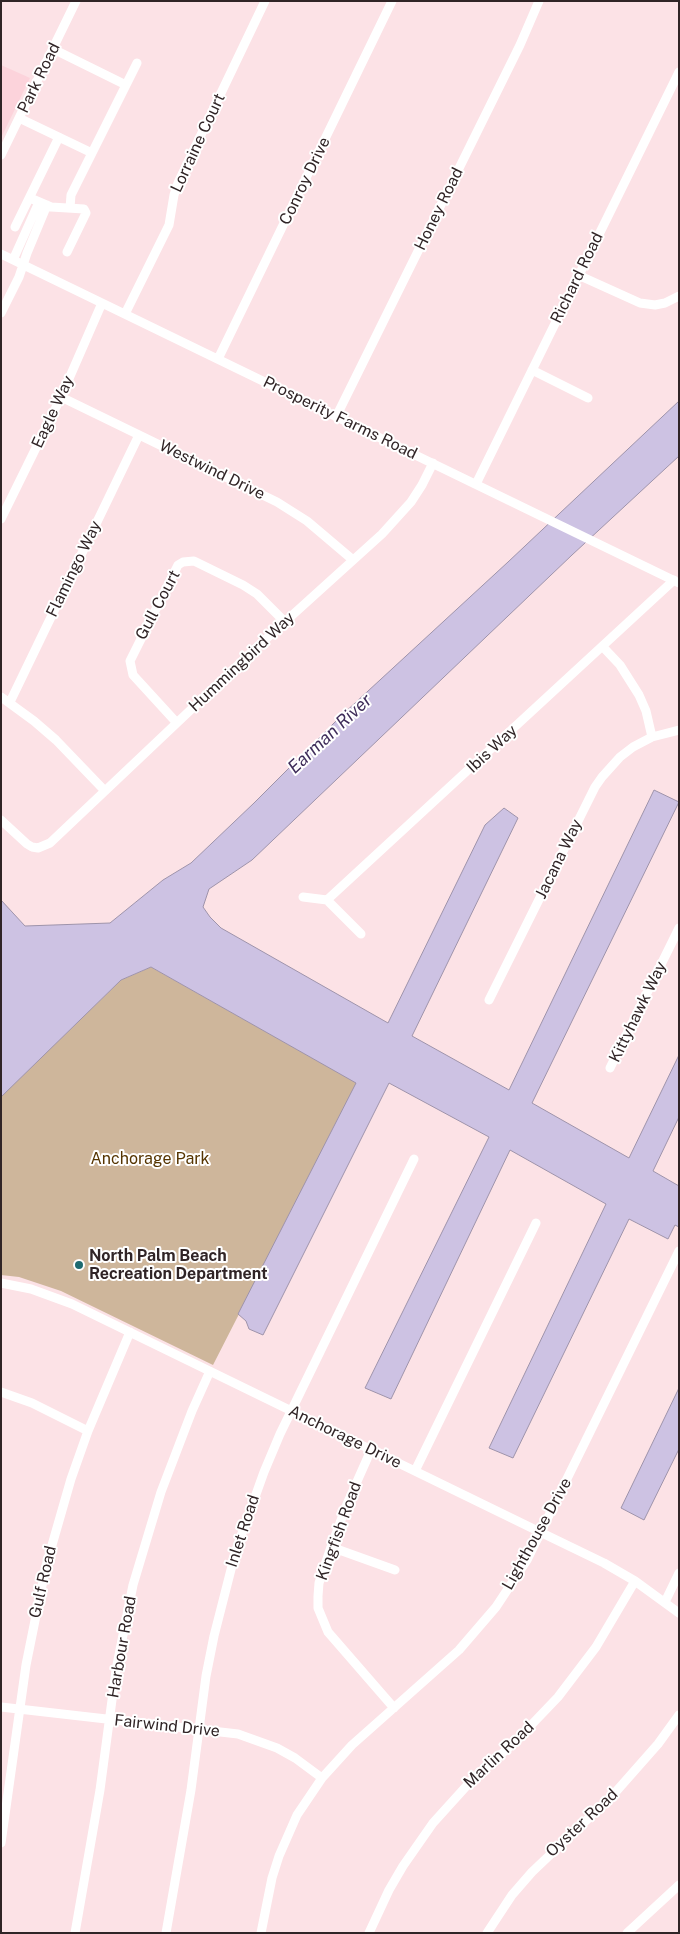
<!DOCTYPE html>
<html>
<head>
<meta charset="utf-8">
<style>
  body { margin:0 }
  #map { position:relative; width:680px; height:1934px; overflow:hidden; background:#fce2e6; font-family:"Public Sans",sans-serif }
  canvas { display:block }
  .frame { position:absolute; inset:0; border:2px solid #302426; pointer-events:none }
</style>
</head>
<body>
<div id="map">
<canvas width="680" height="1934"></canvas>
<div class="frame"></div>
</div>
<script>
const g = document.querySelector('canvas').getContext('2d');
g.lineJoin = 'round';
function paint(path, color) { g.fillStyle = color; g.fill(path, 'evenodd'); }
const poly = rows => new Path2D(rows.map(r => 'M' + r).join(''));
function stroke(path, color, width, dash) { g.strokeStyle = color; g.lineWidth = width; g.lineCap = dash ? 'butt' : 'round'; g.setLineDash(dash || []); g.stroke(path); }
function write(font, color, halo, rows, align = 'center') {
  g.font = font + ' "Public Sans",sans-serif'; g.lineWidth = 4; g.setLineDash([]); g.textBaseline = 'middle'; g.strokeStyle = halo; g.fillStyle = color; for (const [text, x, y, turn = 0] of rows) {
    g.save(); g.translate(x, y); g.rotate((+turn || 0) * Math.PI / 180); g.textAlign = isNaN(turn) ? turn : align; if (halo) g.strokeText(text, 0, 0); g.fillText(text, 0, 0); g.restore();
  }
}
paint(poly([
  [1,65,30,78,1,138]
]), '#fcd3db');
paint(poly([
  [151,967,357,1083,213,1365,61,1291,19,1277,1,1275,1,1096,121,980]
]), '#ceb69b');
const water = poly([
  [679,401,679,456,572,555,252,860,209,889,203,907,210,917,221,928,388,1023,485,825,504,808,518,818,412,1036,509,1090,654,790,679,802,532,1103,629,1158,679,1055,679,1117,653,1171,679,1186,679,1227,675,1225,668,1239,629,1219,513,1458,489,1448,606,1204,510,1150,391,1399,365,1388,489,1137,389,1083,263,1335,249,1329,246,1321,238,1314,356,1083,151,967,121,980,1,1097,1,900,25,926,110,923,163,880,191,863,254,803,342,715,508,562,679,401],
  [679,1388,679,1449,644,1520,621,1508,679,1388]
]);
paint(water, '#cdc2e3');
stroke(water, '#9e93aa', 1);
stroke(poly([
  [53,49,126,85],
  [19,118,92,153],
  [1,155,76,1],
  [30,198,51,207,84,209,86,213,67,252],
  [70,208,71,195,137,63],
  [15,227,59,137],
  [1,254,679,583],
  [13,260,39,202],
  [578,275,640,303,655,305,665,303,679,296],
  [1,313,19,277,27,253,47,205],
  [125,314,169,225,174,195,178,183,265,1],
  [218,359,392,1],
  [532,370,588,398],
  [61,397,277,502,307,521,353,560],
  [336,417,520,45,539,1],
  [476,484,679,72],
  [1,519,61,397,102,303],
  [603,647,620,665,639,695,646,711,652,737],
  [1,697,34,721,56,740,105,791],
  [10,702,139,435],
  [176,722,133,675,130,661,178,565,183,562,194,561,243,585,257,594,285,622],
  [1,820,27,844,32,847,38,848,50,843,256,648,382,534,411,502,422,485,433,463],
  [303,897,327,900,674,580],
  [327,900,361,934],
  [489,1000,595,787,602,777,620,757,633,747,652,737,679,730],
  [610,1068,679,928],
  [1,1283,31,1289,72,1304,542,1533,604,1563,635,1581,679,1613],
  [1,1392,32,1403,88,1431],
  [371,1450,347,1504,331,1547,319,1583,318,1596,318,1608,328,1632,394,1708],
  [415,1471,536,1223],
  [331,1547,395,1570],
  [665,1602,679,1573],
  [1,1707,238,1734,277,1748,295,1758,322,1778],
  [1,1843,26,1665,46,1566,71,1479,88,1431,130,1332],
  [75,1933,100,1790,116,1670,133,1585,161,1492,192,1411,210,1371],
  [166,1933,191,1790,206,1676,214,1636,236,1550,264,1472,280,1434,414,1159],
  [261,1933,272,1878,279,1856,297,1815,322,1778,352,1745,459,1650,496,1607,527,1560,679,1251],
  [369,1933,389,1890,403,1866,433,1823,471,1781,515,1742,558,1697,596,1647,635,1581],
  [487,1933,512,1895,532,1872,613,1795,658,1744,679,1715],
  [627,1933,679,1885]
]), '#fff', 9);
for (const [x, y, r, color] of [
  [79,1265,5,"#1d6a70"]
]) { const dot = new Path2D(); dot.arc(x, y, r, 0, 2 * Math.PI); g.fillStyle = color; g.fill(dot); stroke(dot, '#fff', 2); }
write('16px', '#302426', '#fff', [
  ["Park Road",39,78,-64],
  ["Lorraine Court",198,143,-65],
  ["Conroy Drive",305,181,-64],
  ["Honey Road",439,209,-64],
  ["Richard Road",577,278,-64],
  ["Eagle Way",53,412,-65],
  ["Prosperity Farms Road",340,418,26],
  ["Westwind Drive",212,470,26],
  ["Flamingo Way",74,569,-64],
  ["Gull Court",158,605,-62],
  ["Hummingbird Way",242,662,-43],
  ["Ibis Way",492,749,-43],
  ["Jacana Way",559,859,-64],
  ["Kittyhawk Way",638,1012,-64],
  ["Anchorage Drive",345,1437,26],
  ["Inlet Road",243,1531,-72],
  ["Kingfish Road",339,1531,-70],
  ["Lighthouse Drive",537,1534,-61],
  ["Gulf Road",43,1582,-77],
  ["Harbour Road",122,1647,-80],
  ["Fairwind Drive",167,1726,6],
  ["Marlin Road",499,1755,-43],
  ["Oyster Road",582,1823,-43]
]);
write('16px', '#553400', '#fff', [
  ["Anchorage Park",150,1159]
]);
write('bold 16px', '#302426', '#fff', [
  ["North Palm Beach",89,1256],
  ["Recreation Department",89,1274]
], 'left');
write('italic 18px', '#3f2d5a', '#fff', [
  ["Earman River",330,734,-43]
]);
</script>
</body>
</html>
